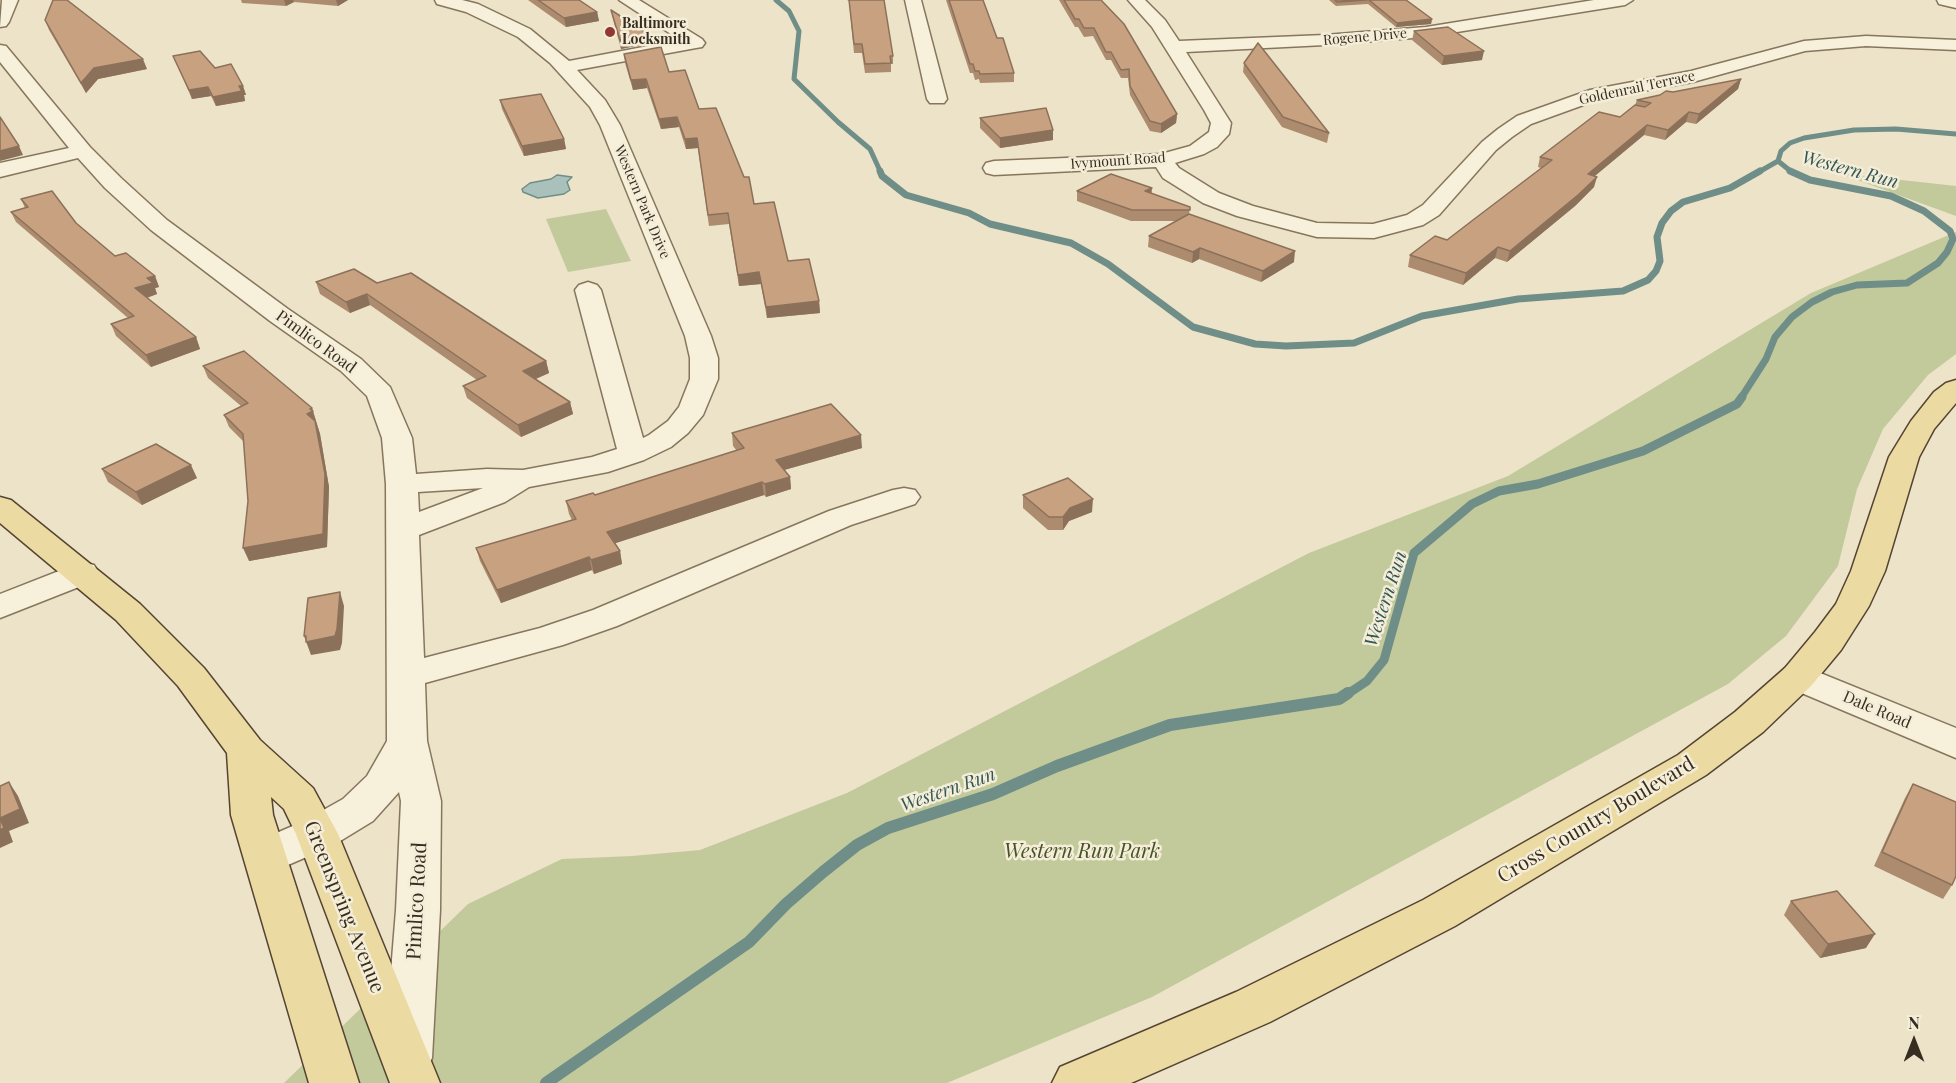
<!DOCTYPE html>
<html>
<head>
<meta charset="utf-8">
<style>
  body { margin:0 }
  #map { position:relative; width:1956px; height:1083px; overflow:hidden; background:#ece3c8; font-family:"Playfair Display",serif }
  canvas { display:block }
  .north { position:absolute; left:1884px; top:1011px; width:60px; height:60px; -webkit-text-stroke:4px #f4edd7; paint-order:stroke; rotate:0deg; font-size:16px; font-weight:700; line-height:24px; text-align:center; color:#382d21 }
  .north::after { content:''; display:block; margin:auto; width:21px; height:27px; background:#382d21; clip-path:polygon(50% 0,100% 100%,50% 72%,0 100%) }
</style>
</head>
<body>
<div id="map">
<canvas width="1956" height="1083"></canvas>
<div class="north">N</div>
</div>
<script>
const g = document.querySelector('canvas').getContext('2d');
g.lineJoin = 'round';
function paint(path, color) { g.fillStyle = color; g.fill(path, 'evenodd'); }
const poly = rows => new Path2D(rows.map(r => 'M' + r).join(''));
function stroke(path, color, width, dash) { g.strokeStyle = color; g.lineWidth = width; g.lineCap = dash ? 'butt' : 'round'; g.setLineDash(dash || []); g.stroke(path); }
function write(font, color, halo, rows, align = 'center') {
  g.font = font + ' "Playfair Display",serif'; g.lineWidth = 5; g.setLineDash([]); g.textBaseline = 'middle'; g.strokeStyle = halo; g.fillStyle = color; for (const [text, x, y, turn = 0] of rows) {
    g.save(); g.translate(x, y); g.rotate((+turn || 0) * Math.PI / 180); g.textAlign = isNaN(turn) ? turn : align; if (halo) g.strokeText(text, 0, 0); g.fillText(text, 0, 0); g.restore();
  }
}
paint(poly([
  [1838,173,1956,186,1956,216],
  [606,209,631,261,568,272,546,219],
  [1956,232,1956,354,1928,375,1883,429,1857,489,1838,566,1786,636,1728,684,1152,997,947,1083,284,1083,468,904,562,859,632,856,700,850,847,793,1309,553,1508,476,1811,293]
]), '#c2ca9c');
const water = poly([
  [557,175,572,177,567,182,570,190,564,194,538,198,523,192,522,189,530,183,551,179,557,175]
]);
paint(water, '#a9c0bb');
stroke(water, '#6f8e88', 1.5);
stroke(poly([
  [776,0,789,11,799,31,794,79,838,122,870,149,881,173],
  [1757,173,1778,161],
  [1793,173,1778,161,1781,151,1790,143,1804,138,1854,130,1896,129,1956,134]
]), '#6f8e88', 5);
stroke(poly([
  [880,171,882,176,906,195,969,213,990,224,1071,243,1108,264,1193,327,1255,344,1286,346,1354,343,1422,316,1518,299,1623,291,1648,280,1656,271,1660,261,1657,237,1662,223,1671,211,1683,202,1730,188,1760,171],
  [1741,398,1766,359,1775,337,1792,317,1812,302,1832,292,1857,285,1907,283,1938,263,1947,252,1953,239,1950,231,1924,211,1891,196,1810,180,1790,171]
]), '#6f8e88', 7);
stroke(poly([
  [1346,695,1367,681,1384,660,1414,553,1472,504,1499,491,1538,484,1643,451,1737,404,1742,397]
]), '#6f8e88', 9);
stroke(poly([
  [546,1083,749,942,786,904,823,872,857,845,888,828,993,794,1057,766,1170,725,1339,699,1348,693]
]), '#6f8e88', 12);
const minor = poly([
  [2,0,18,0,9,22,6,26,0,27,2,0],
  [435,0,462,0,478,4,530,29,569,61,680,40,619,0,639,0,702,39,705,43,702,47,696,48,577,70,605,100,620,125,711,336,718,358,718,379,703,415,688,433,671,447,644,460,608,472,529,487,505,502,419,535,424,658,540,628,593,610,829,511,893,490,904,488,915,490,920,497,915,504,851,525,617,626,563,645,425,683,427,741,441,801,440,910,432,1058,425,1074,408,1080,391,1074,384,1058,396,910,401,801,399,792,373,821,332,846,281,868,266,873,251,868,245,856,251,844,302,822,343,799,367,776,387,741,386,484,382,438,367,396,341,371,270,321,151,230,105,188,78,158,0,177,0,163,69,148,0,62,0,45,6,46,90,147,121,178,167,220,288,309,361,359,390,387,412,438,416,474,487,469,523,470,592,457,617,449,575,290,579,285,588,282,597,285,601,290,643,438,649,435,668,421,679,407,690,379,690,358,685,336,600,125,590,107,550,63,518,37,466,12,437,4,435,0],
  [483,488,419,512,418,492,483,488],
  [905,0,921,0,947,99,944,103,930,103,927,99,905,0],
  [1128,0,1145,0,1165,20,1179,41,1325,35,1426,27,1594,0,1633,0,1625,5,1426,37,1325,45,1186,52,1231,123,1229,134,1217,147,1204,154,1175,163,1179,168,1219,193,1253,206,1317,223,1373,224,1407,215,1423,205,1482,142,1498,129,1517,116,1590,90,1691,71,1804,41,1866,36,1956,40,1956,50,1866,46,1805,51,1693,82,1600,99,1531,124,1512,137,1496,150,1439,215,1423,225,1374,238,1317,237,1237,216,1203,203,1163,178,1156,167,994,175,986,173,983,168,986,163,994,161,1161,154,1190,146,1209,132,1211,123,1204,110,1152,27,1128,0],
  [1937,0,1956,0,1956,8,1939,4,1937,0],
  [82,562,94,565,99,573,94,581,0,618,0,594,82,562],
  [1798,664,1956,728,1956,758,1785,686,1779,677,1785,668,1798,664]
]);
const major = poly([
  [1956,380,1956,403,1934,429,1919,457,1885,571,1869,606,1841,650,1811,686,1763,732,1706,775,1455,926,1270,1022,1131,1083,1052,1083,1060,1067,1236,992,1423,900,1678,755,1735,712,1785,668,1815,632,1836,604,1851,571,1889,457,1911,421,1934,392,1946,383,1956,380],
  [0,497,11,500,140,604,204,668,260,740,313,788,338,834,440,1083,390,1083,296,834,284,809,271,797,273,815,359,1083,309,1083,231,815,227,753,178,686,116,620,0,523,0,497]
]);
stroke(minor, '#87765e', 3);
stroke(major, '#554432', 3);
paint(minor, '#f7f0db');
paint(major, '#ecdaa3');
paint(poly([
  [241,0,348,0,338,6,294,2,286,6,242,3],
  [528,0,579,0,597,12,599,21,566,27],
  [847,0,884,0,893,56,893,64,891,64,891,72,865,73,862,53,854,53,849,1],
  [946,0,983,0,997,38,1014,73,1014,82,980,83,979,79,975,80,973,73,970,73],
  [1059,0,1101,0,1177,114,1176,123,1161,133,1150,131,1130,95,1128,78,1121,78,1111,60,1106,60,1093,36,1084,37,1078,27,1075,27],
  [1329,0,1406,0,1432,19,1431,24,1396,27,1368,4,1336,6],
  [611,10,650,43,621,49,613,19],
  [45,20,147,69,98,79,86,93,49,30],
  [1414,31,1482,60,1442,65,1412,40],
  [624,54,669,72,699,109,788,261,819,301,820,313,767,318,761,284,739,286,729,224,709,226,698,148,686,149,679,127,661,129,647,88,633,90,625,63],
  [173,56,243,86,246,95,244,95,245,101,216,106,211,96,192,99],
  [1244,63,1329,133,1327,143,1282,127,1243,72],
  [1741,79,1738,89,1696,124,1686,122,1665,140,1644,135,1595,176,1594,187,1575,206,1507,262,1495,258,1463,285,1408,267,1410,255,1447,240,1541,168,1538,167,1540,157,1620,117,1635,105,1637,100],
  [500,100,564,139,566,149,524,156,502,109],
  [980,118,1053,130,1053,140,1000,148,980,128],
  [1077,191,1151,194,1190,207,1189,214,1294,262,1261,282,1199,259,1192,263,1148,247,1149,236,1176,221,1131,221,1077,201],
  [21,199,76,223,115,256,155,276,159,287,155,288,157,294,147,298,196,337,200,349,151,367,116,336,111,324,128,318,16,222,11,212,25,208],
  [316,282,377,283,546,361,549,373,536,379,570,402,573,414,521,437,467,398,463,386,477,380,370,305,350,313,320,294],
  [203,366,312,408,320,434,329,487,327,547,249,561,248,501,244,442,229,427,224,415,241,406,208,378],
  [732,433,862,448,784,470,790,477,791,489,766,497,764,495,615,543,620,551,622,564,594,574,592,570,501,603,480,561,476,548,572,520,569,514,566,501,595,495,737,451,733,446],
  [102,469,197,478,142,505,108,482],
  [1023,495,1092,512,1069,521,1063,530,1048,530,1023,508],
  [1913,784,1952,885,1943,899,1874,866,1905,798],
  [1791,901,1866,948,1820,958,1784,915]
]), '#ac8b6e');
paint(poly([
  [284,0,293,0,294,2,286,6],
  [336,0,348,0,338,6],
  [597,12,599,21,566,27,564,18],
  [1432,19,1431,24,1396,27,1397,23],
  [648,34,650,43,621,49,620,40],
  [1484,51,1482,60,1442,65,1444,56],
  [143,59,147,69,98,79,86,93,81,83,94,68],
  [646,79,647,88,633,90,631,80],
  [1741,79,1738,89,1696,124,1699,114],
  [239,86,243,86,246,95,244,95,245,101,216,106,213,97],
  [208,87,211,96,192,99,189,90],
  [1689,112,1686,122,1665,140,1668,130],
  [1177,114,1176,123,1161,133,1161,124],
  [677,117,679,127,661,129,659,119],
  [1647,125,1644,135,1585,184,1588,174],
  [1053,130,1053,140,1000,148,1000,138],
  [697,138,698,148,686,149,685,139],
  [564,139,566,149,524,156,522,146],
  [19,146,23,155,0,161,0,151],
  [1597,177,1594,187,1575,206,1507,262,1510,251],
  [1152,188,1151,199,1145,191],
  [1498,247,1495,258,1463,285,1466,273],
  [1200,248,1199,259,1192,263,1193,252],
  [1295,251,1294,262,1261,282,1263,271],
  [759,272,761,284,739,286,738,275],
  [155,276,159,287,155,288,157,294,140,300,135,288,147,278],
  [367,294,370,305,350,313,346,302],
  [819,301,820,313,767,318,766,307],
  [196,337,200,349,151,367,146,355],
  [546,361,549,373,526,383,523,371],
  [570,402,573,414,521,437,518,425],
  [312,408,320,434,329,487,327,547,249,561,243,548,307,414,310,409],
  [861,435,862,448,777,472,776,460],
  [191,465,197,478,142,505,136,492],
  [790,477,791,489,766,497,765,484],
  [762,482,764,495,610,545,607,532],
  [1093,499,1092,512,1069,521,1063,530,1063,517,1070,508],
  [620,551,622,564,594,574,591,560],
  [589,557,592,570,501,603,497,590],
  [340,592,344,606,342,643,340,650,311,655,304,636],
  [9,782,18,796,29,823,9,831,13,842,0,848,0,818],
  [1875,934,1866,948,1820,958,1828,944]
]), '#8c715a');
const building = poly([
  [53,0,67,0,143,59,94,68,81,83,45,20,53,0],
  [538,0,579,0,597,12,564,18,538,0],
  [849,0,884,0,893,56,890,56,891,63,865,64,862,44,854,44,849,0],
  [949,0,983,0,997,38,1003,38,1014,73,980,74,979,71,975,71,973,64,970,64,949,0],
  [1064,0,1101,0,1124,24,1177,114,1161,124,1150,121,1130,86,1129,69,1121,70,1111,52,1106,52,1094,28,1084,28,1079,19,1075,19,1064,0],
  [1335,0,1367,0,1337,2,1335,0],
  [1369,0,1406,0,1432,19,1397,23,1369,0],
  [611,10,648,34,620,40,611,10],
  [1448,27,1484,51,1444,56,1414,31,1448,27],
  [1258,43,1329,133,1283,117,1244,63,1258,43],
  [661,47,669,72,685,70,699,109,716,108,744,177,749,177,754,204,774,202,788,261,809,259,819,301,766,307,759,272,738,275,728,213,708,215,697,138,685,139,677,117,659,119,646,79,631,80,624,54,661,47],
  [200,51,215,68,231,64,243,86,239,86,242,91,213,97,208,87,189,90,173,56,200,51],
  [1741,79,1699,114,1689,112,1668,130,1647,125,1588,174,1597,177,1578,195,1510,251,1498,247,1466,273,1410,255,1435,236,1447,240,1473,220,1552,160,1540,157,1599,112,1620,117,1635,105,1645,107,1651,103,1637,100,1660,95,1666,91,1673,92,1741,79],
  [541,94,564,139,522,146,500,100,541,94],
  [1046,108,1053,130,1000,138,980,118,1046,108],
  [0,117,19,146,0,151,0,117],
  [1111,174,1152,188,1145,191,1190,207,1190,210,1132,210,1077,191,1111,174],
  [52,191,76,223,115,256,126,253,155,276,147,278,153,283,135,288,196,337,146,355,111,324,134,316,11,212,28,207,21,199,52,191],
  [1189,214,1295,251,1263,271,1200,248,1193,252,1149,236,1189,214],
  [354,269,377,283,411,273,546,361,523,371,570,402,518,425,463,386,486,376,367,294,346,302,316,282,354,269],
  [244,351,312,408,310,409,313,411,307,414,315,421,325,474,323,534,243,548,248,501,243,434,224,415,248,403,203,366,244,351],
  [831,404,861,435,776,460,790,477,765,484,762,482,607,532,620,551,591,560,589,557,497,590,476,548,576,519,566,501,593,493,595,495,744,448,732,433,831,404],
  [156,444,191,465,136,492,102,469,156,444],
  [1068,478,1093,499,1070,508,1063,517,1049,517,1023,495,1068,478],
  [340,592,337,629,335,636,306,642,306,636,304,636,308,598,340,592],
  [9,782,20,809,0,818,4,828,0,830,0,786,9,782],
  [1913,784,1956,802,1956,876,1952,885,1882,852,1913,784],
  [1837,891,1875,934,1828,944,1791,901,1837,891]
]);
paint(building, '#c8a280');
stroke(building, '#8c715a', 1.5);
for (const [x, y, r, color] of [
  [610,32,6,"#923732"]
]) { const dot = new Path2D(); dot.arc(x, y, r, 0, 2 * Math.PI); g.fillStyle = color; g.fill(dot); stroke(dot, '#f4edd7', 2); }
write('bold 14px', '#382d21', '#f4edd7', [
  ["Baltimore",622,24],
  ["Locksmith",622,40]
], 'left');
write('14px', '#382d21', '#f4edd7', [
  ["Rogene Drive",1365,37,-5],
  ["Goldenrail Terrace",1637,88,-12],
  ["Ivymount Road",1118,161,-4],
  ["Western Park Drive",642,202,67]
]);
write('16px', '#382d21', '#f4edd7', [
  ["Pimlico Road",316,342,36],
  ["Dale Road",1877,710,23]
]);
write('italic 18px', '#315757', '#f4edd7', [
  ["Western Run",1850,170,15],
  ["Western Run",1386,599,-72],
  ["Western Run",948,790,-19]
]);
write('20px', '#382d21', '#f4edd7', [
  ["Cross Country Boulevard",1596,820,-31],
  ["Pimlico Road",417,901,-87],
  ["Greenspring Avenue",344,907,68]
]);
write('italic 20px', '#465328', '#f4edd7', [
  ["Western Run Park",1082,852]
]);
</script>
</body>
</html>
